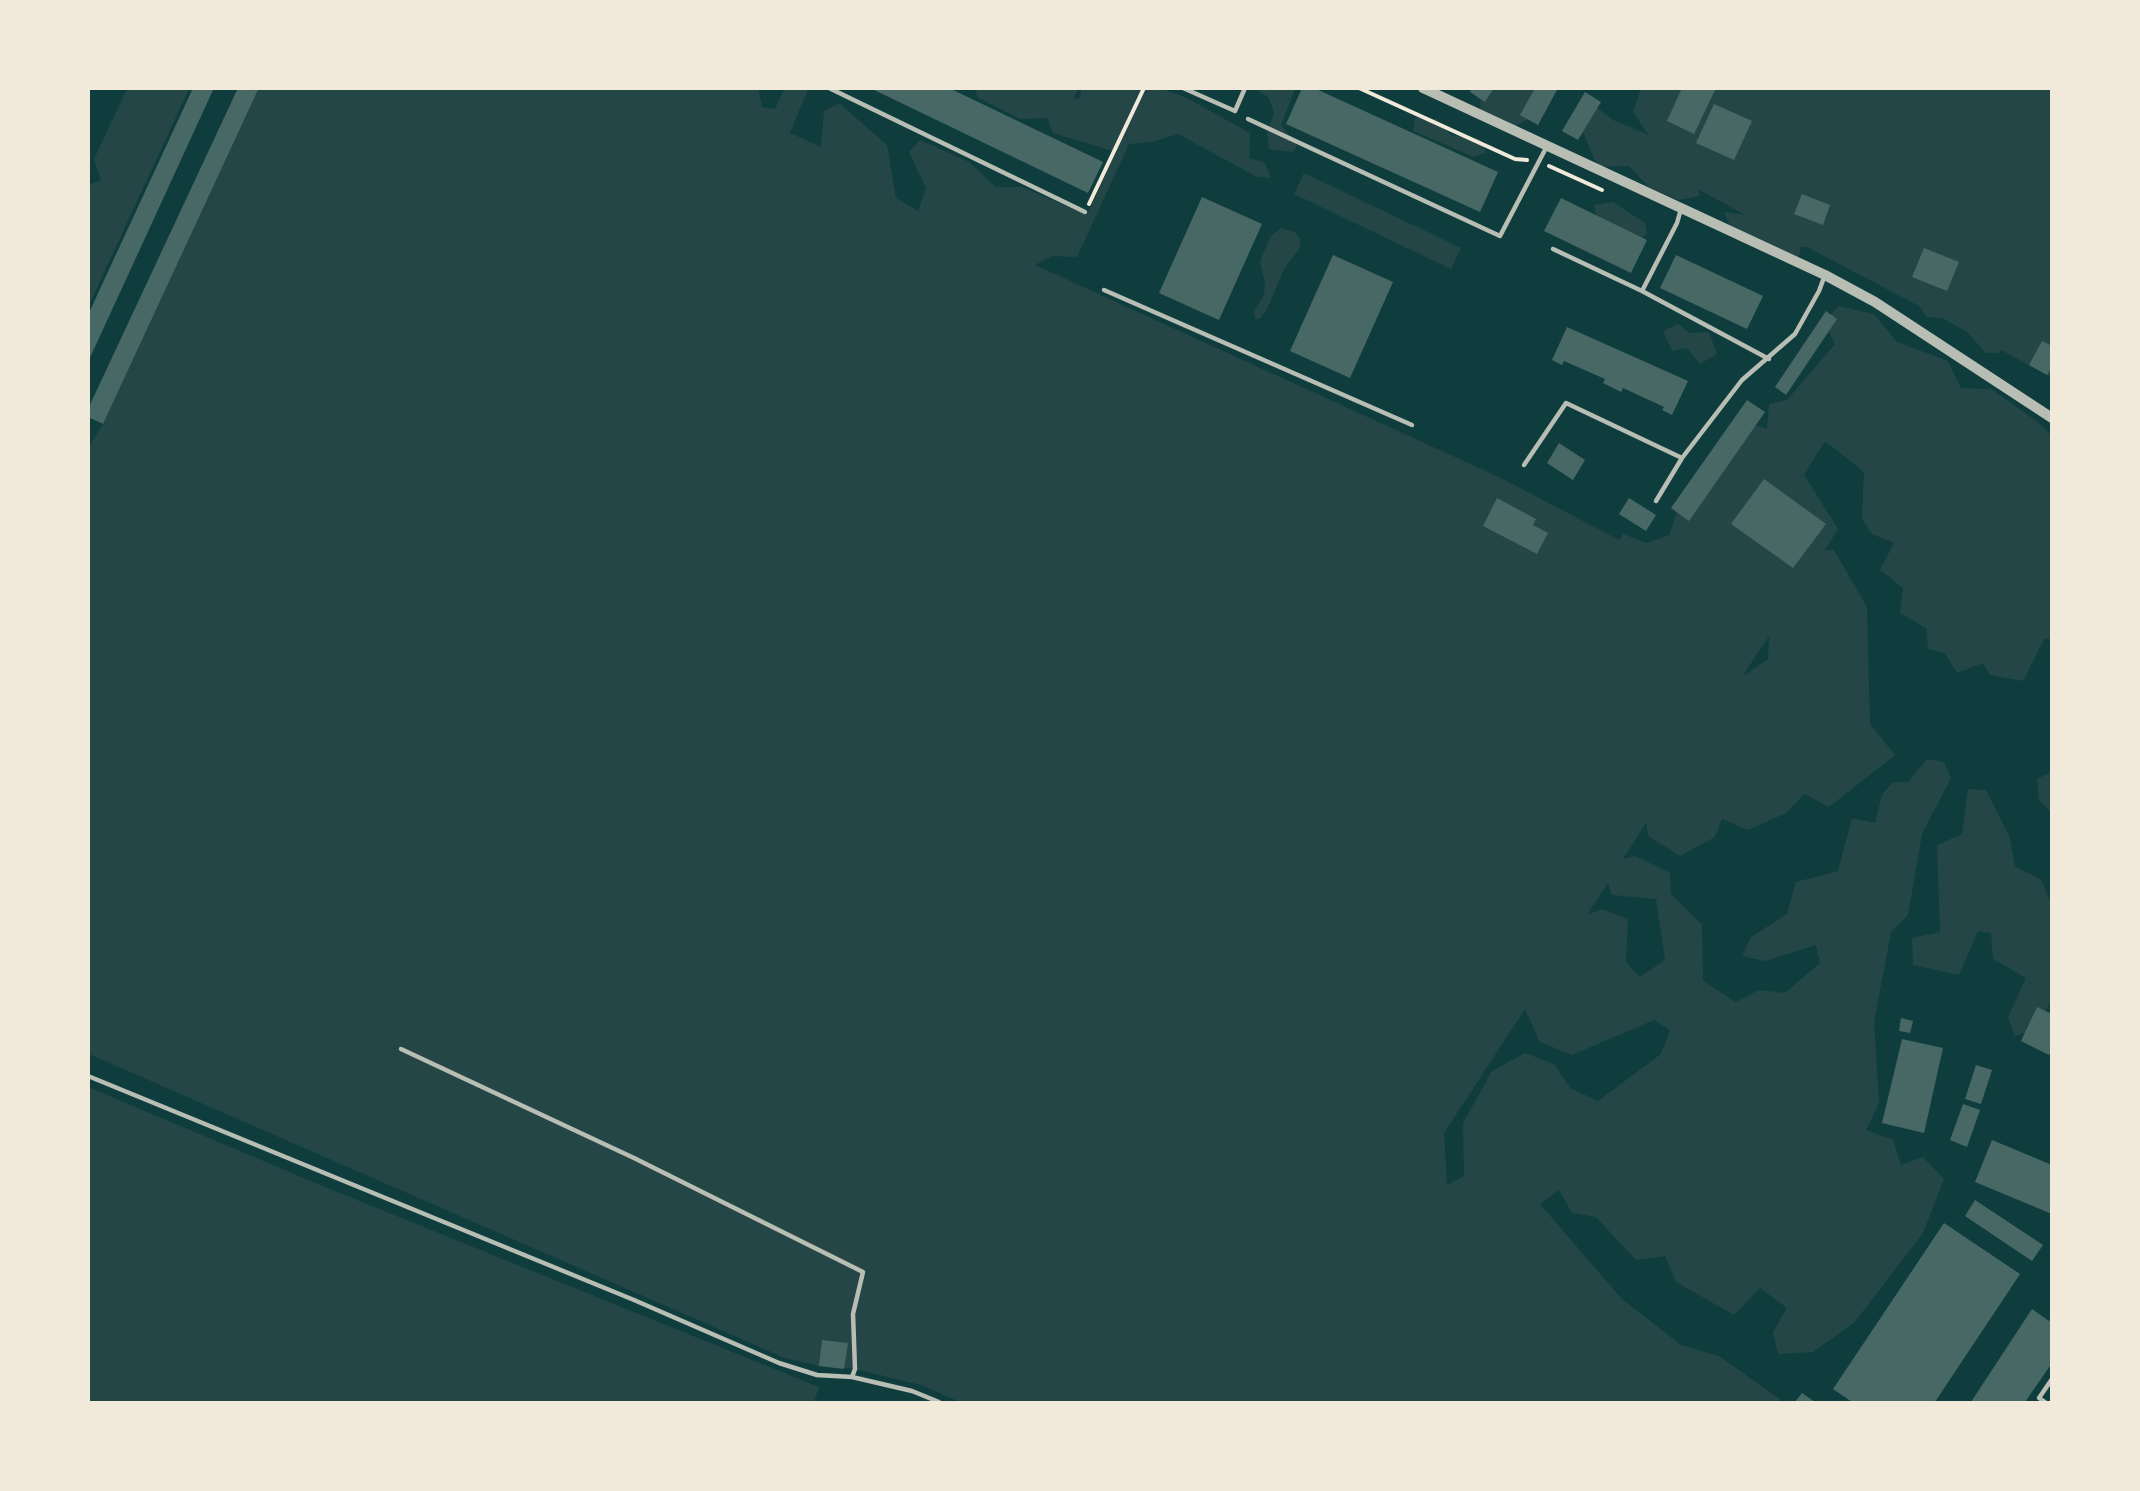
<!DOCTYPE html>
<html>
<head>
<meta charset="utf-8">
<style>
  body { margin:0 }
  #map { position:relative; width:2140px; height:1491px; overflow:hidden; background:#0f3d3e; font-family:"Noto Sans",sans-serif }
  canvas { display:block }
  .frame { position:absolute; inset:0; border:90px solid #f1e9da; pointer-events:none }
</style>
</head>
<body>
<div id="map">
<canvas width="2140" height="1491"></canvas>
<div class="frame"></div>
</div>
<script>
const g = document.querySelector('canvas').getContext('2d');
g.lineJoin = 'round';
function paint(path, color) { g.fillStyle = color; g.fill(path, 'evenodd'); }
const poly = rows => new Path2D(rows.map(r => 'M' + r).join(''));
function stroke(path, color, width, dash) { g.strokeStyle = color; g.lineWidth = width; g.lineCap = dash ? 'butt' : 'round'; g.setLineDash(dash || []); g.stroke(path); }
paint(poly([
  [758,88,762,107,775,109,784,89,808,89,790,133,821,147,824,111,839,103,887,145,896,198,918,211,926,188,909,152,920,140,969,162,996,187,1022,187,1087,215,1116,152,1053,133,1047,118,1020,119,977,97,976,89,1078,89,1073,100,1080,98,1081,89,1162,89,1187,98,1250,133,1249,158,1265,163,1271,178,1257,177,1178,134,1152,142,1129,144,1077,257,1052,256,1035,265,1501,478,1619,540,1623,534,1647,543,1669,535,1679,507,1755,425,1767,429,1769,404,1787,400,1835,344,1825,323,1838,306,1874,314,1897,342,1948,361,1961,388,1991,389,2038,422,2051,435,2051,639,2044,639,2023,681,1990,675,1983,663,1957,673,1945,653,1928,649,1926,628,1900,613,1903,588,1880,570,1894,543,1872,534,1862,519,1864,472,1825,441,1804,475,1838,529,1825,550,1834,550,1867,607,1870,724,1895,755,1829,807,1804,794,1786,813,1748,830,1722,819,1715,837,1680,856,1648,836,1646,823,1623,859,1635,856,1670,873,1671,894,1702,925,1703,981,1736,1002,1759,990,1785,993,1820,963,1816,945,1765,961,1742,956,1751,937,1787,914,1796,882,1838,871,1852,818,1875,823,1882,795,1892,783,1908,782,1927,759,1944,762,1951,778,1922,834,1908,915,1891,932,1874,1022,1879,1103,1866,1130,1893,1140,1901,1165,1923,1157,1944,1179,1923,1233,1854,1323,1813,1352,1778,1354,1773,1332,1787,1308,1760,1288,1734,1315,1676,1282,1665,1256,1636,1260,1596,1217,1572,1213,1559,1190,1540,1204,1622,1299,1681,1345,1719,1356,1781,1400,1780,1402,960,1402,921,1385,855,1369,819,1366,785,1358,89,1054,88,448,103,424,259,89],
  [1769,636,1768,659,1742,677],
  [1608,883,1612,895,1656,899,1665,960,1640,977,1626,962,1628,919,1602,909,1587,915],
  [1525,1009,1540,1042,1572,1055,1654,1020,1670,1030,1661,1054,1598,1101,1570,1088,1554,1064,1525,1053,1492,1071,1463,1123,1464,1176,1447,1185,1444,1133],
  [1487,88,1547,89,1541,112,1514,127,1480,111,1481,90],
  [127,89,189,89,89,305,89,185,101,180,94,159],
  [1259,89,1295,89,1281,125,1297,146,1293,152,1269,149,1267,134,1274,113,1269,98,1259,91],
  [1641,89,2051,89,2051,377,2001,350,1999,353,1986,353,1967,332,1942,318,1927,317,1919,306,1807,247,1801,247,1797,266,1736,239,1724,212,1745,215,1698,189,1700,196,1679,200,1650,188,1629,166,1598,167,1577,118,1591,103,1613,120,1644,133,1649,136,1633,112],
  [1415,118,1436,119,1451,135,1480,139,1486,153,1474,157,1413,131],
  [1304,173,1461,248,1451,269,1294,194],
  [1613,202,1645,223,1647,234,1631,245,1599,231,1594,205],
  [1281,228,1295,232,1300,239,1300,248,1285,267,1266,311,1259,319,1255,319,1254,312,1264,294,1265,284,1260,261,1271,236],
  [1678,324,1690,333,1709,332,1717,354,1700,364,1687,348,1672,351,1663,331],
  [2051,772,2051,812,2039,800,2037,779],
  [1968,789,1986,790,2010,838,2015,867,2041,879,2051,903,2051,1000,2036,1029,2015,1036,2008,1017,2026,978,1993,959,1991,933,1978,931,1959,975,1913,965,1912,938,1940,932,1937,845,1962,834],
  [88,1087,325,1187,819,1387,814,1402,89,1402]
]), '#244646');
paint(poly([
  [193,88,214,88,88,362,88,315],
  [238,88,259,88,103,424,88,417,88,409],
  [870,88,949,88,1103,162,1088,193],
  [1302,88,1314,88,1498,172,1480,212,1286,124],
  [1472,88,1494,88,1485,102,1470,92],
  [1535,88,1558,88,1538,125,1520,115],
  [1682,88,1716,88,1694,134,1667,121],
  [1585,92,1601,102,1578,140,1562,131],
  [1714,104,1752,121,1734,160,1696,143],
  [1802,194,1830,205,1823,225,1794,214],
  [1202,197,1262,224,1219,320,1159,293],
  [1561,198,1647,240,1631,273,1544,231],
  [1924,248,1959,262,1947,291,1912,277],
  [1333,255,1393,282,1350,378,1290,351],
  [1676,255,1763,296,1747,329,1660,288],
  [1826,311,1837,319,1786,395,1775,387],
  [1567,327,1688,381,1672,415,1662,410,1664,407,1623,388,1621,392,1603,383,1605,379,1564,361,1562,365,1552,360],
  [2042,341,2052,346,2052,367,2047,375,2029,365],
  [1747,400,1765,412,1689,521,1671,508],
  [1559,443,1585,460,1573,480,1547,463],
  [1764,479,1826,524,1793,568,1731,524],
  [1497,498,1536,519,1533,525,1548,533,1537,554,1483,526],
  [1629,498,1656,515,1646,531,1619,514],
  [2037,1007,2052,1014,2052,1050,2049,1055,2021,1041],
  [1901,1018,1913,1021,1910,1033,1899,1031],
  [1902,1039,1943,1048,1924,1133,1882,1123],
  [1976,1065,1992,1070,1981,1104,1965,1099],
  [1963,1104,1980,1110,1967,1147,1950,1140],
  [1992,1140,2052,1165,2052,1214,1975,1182],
  [1975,1200,2043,1245,2032,1261,1965,1216],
  [1944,1223,2020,1274,1935,1402,1852,1402,1833,1389],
  [2032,1309,2049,1321,2052,1316,2052,1363,2025,1402,1971,1402],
  [822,1340,848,1343,844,1369,819,1366],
  [1802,1393,1815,1402,1795,1402]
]), '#486865');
stroke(poly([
  [1359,88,1515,159,1527,160],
  [1549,166,1602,190],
  [1089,204,1144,88]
]), '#f1e9da', 4);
stroke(poly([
  [829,88,1085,212],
  [1183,88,1235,111,1245,88],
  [1248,119,1500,236,1547,146],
  [1553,249,1642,291,1677,223,1681,209],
  [1104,290,1412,425],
  [1642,291,1769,359],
  [1524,465,1566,403,1682,458],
  [1656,501,1682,458,1742,380,1795,334,1819,291,1825,275],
  [401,1049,634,1158,863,1272,853,1314,855,1369,852,1377],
  [88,1076,634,1300,779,1363,817,1375,852,1377,912,1391,939,1402],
  [2045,1402,2039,1398,2052,1379]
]), '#b8beb3', 4.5);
stroke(poly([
  [1423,88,1825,275,1875,302,2052,418]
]), '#b8beb3', 10);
</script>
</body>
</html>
